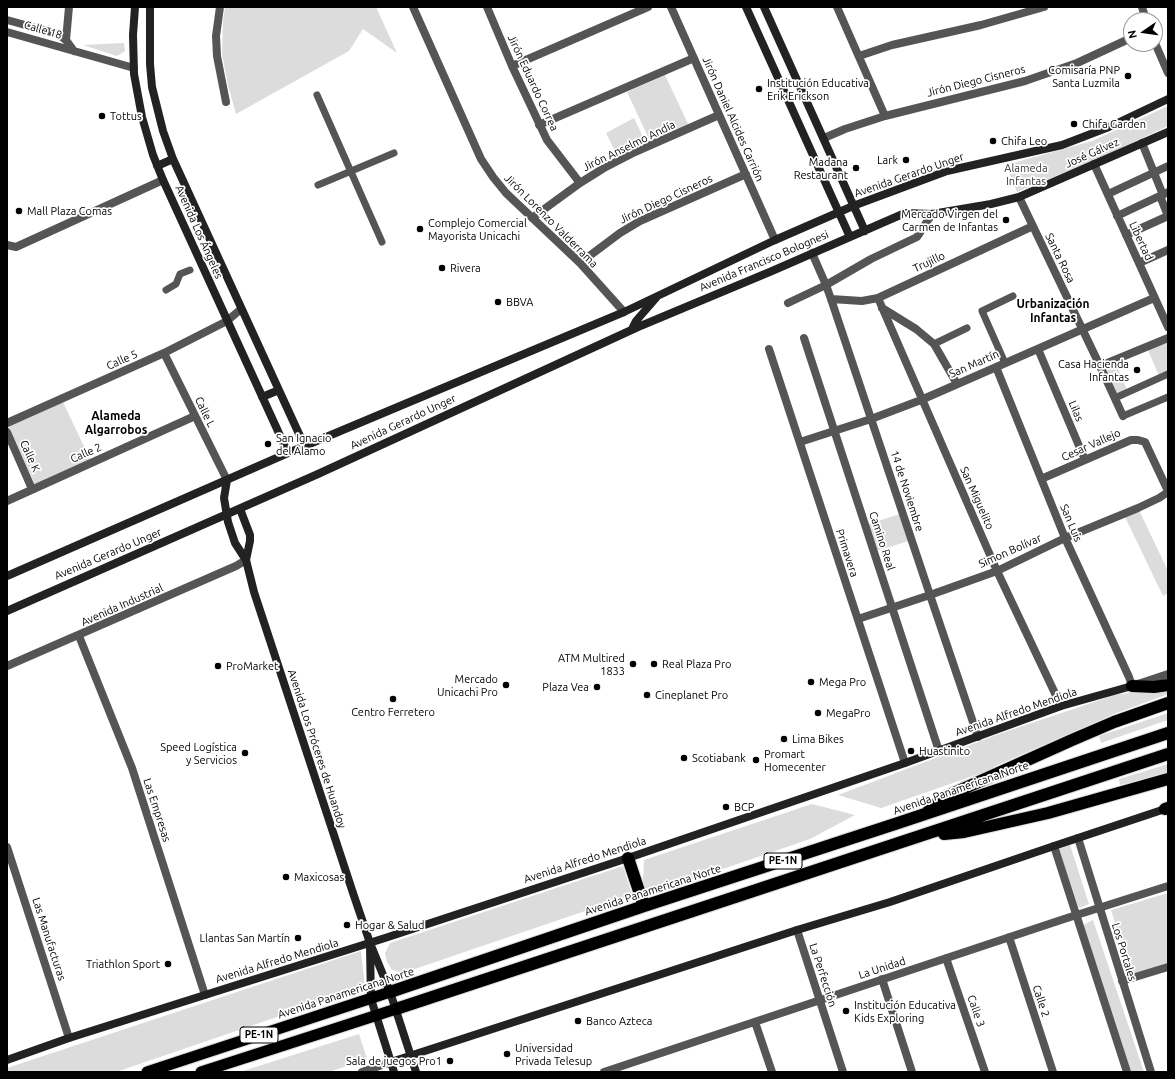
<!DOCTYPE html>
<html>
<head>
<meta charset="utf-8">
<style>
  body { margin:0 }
  #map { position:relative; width:1175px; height:1079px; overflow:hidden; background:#fff; font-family:Ubuntu,sans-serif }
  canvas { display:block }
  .frame { position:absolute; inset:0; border:8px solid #000; pointer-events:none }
  .north { position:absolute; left:1123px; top:12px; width:40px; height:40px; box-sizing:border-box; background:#fff; border:1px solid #999; border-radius:50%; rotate:257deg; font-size:11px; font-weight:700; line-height:16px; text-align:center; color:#000 }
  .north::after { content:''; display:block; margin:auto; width:14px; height:18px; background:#000; clip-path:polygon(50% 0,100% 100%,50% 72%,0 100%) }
</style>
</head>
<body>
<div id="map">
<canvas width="1175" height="1079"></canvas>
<div class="frame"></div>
<div class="north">N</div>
</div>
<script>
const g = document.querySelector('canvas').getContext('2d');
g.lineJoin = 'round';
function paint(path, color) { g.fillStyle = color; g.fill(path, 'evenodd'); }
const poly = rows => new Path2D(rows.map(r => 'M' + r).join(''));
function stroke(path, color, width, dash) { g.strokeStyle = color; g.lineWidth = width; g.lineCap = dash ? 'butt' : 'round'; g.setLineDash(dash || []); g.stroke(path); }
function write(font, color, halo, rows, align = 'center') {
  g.font = font + ' Ubuntu,sans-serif'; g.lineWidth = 3.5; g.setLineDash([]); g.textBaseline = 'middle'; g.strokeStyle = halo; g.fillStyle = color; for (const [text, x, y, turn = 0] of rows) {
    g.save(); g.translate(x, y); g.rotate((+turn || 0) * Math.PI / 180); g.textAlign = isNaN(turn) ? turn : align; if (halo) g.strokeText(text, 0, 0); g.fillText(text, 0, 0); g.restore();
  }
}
paint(poly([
  [225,7,376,7,397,53,363,29,349,51,236,114,228,85,222,54,223,21],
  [124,43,125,51,117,56,83,45],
  [665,75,688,124,650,141,627,92],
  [1168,106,1168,126,1107,155,1017,192,1006,165,1092,141],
  [634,118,643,137,615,151,606,133],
  [1167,342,1168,345,1168,371,1159,376,1148,350],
  [1116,363,1127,390,1117,394,1105,369],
  [63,402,90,459,35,485,9,426],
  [1139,510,1168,571,1168,593,1163,596,1125,517],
  [900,514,909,541,876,551,868,524],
  [1168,687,1168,694,1114,714,993,767,993,769,881,808,838,795,999,734,1115,695],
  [1168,713,1168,720,1101,743,1099,736],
  [1168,764,1168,772,1120,785,1119,779],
  [812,804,855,815,810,839,647,895,643,880,644,860],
  [1070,845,1089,904,1080,908,1078,906,1059,849],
  [623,866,632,895,403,973,392,970,387,962,385,953,390,943],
  [1168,893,1168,963,1131,975,1111,910],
  [1093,920,1144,1072,1131,1072,1083,925],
  [361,951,365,987,116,1072,7,1072,7,1068],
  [359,1034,367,1059,329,1072,240,1072]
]), '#dcdcdc');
const trunk = poly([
  [147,1072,390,992],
  [201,1072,396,1009]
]);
const motorway = poly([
  [1132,686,1154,687,1168,685],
  [1165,809,1168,808],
  [929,810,945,797,1072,740,1114,722,1168,703],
  [944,834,964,832,1048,813,1168,779],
  [628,858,644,906],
  [390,992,644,906,898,823,1168,733],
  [396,1009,1168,754]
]);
stroke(trunk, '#dbdbdb', 13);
stroke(motorway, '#dbdbdb', 14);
stroke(poly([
  [317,95,382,242],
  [318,185,394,153],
  [166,290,176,284,180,274,190,270],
  [934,344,967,328],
  [1005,363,982,311,1013,296],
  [1115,398,1168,374],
  [1123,416,1168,397]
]), '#555', 7);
stroke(poly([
  [220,7,216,36,217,56,226,102],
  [413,7,481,159,493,177,506,193,580,263,624,312],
  [487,7,512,66,547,140,580,183],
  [671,7,775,240],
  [837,7,885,116],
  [1142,7,1146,20],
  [66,40,69,7],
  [1155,43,1168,73],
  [859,56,892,45,981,25,1044,7],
  [512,66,648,7],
  [539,125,694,58],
  [824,138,845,129,885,116,1025,81,1077,63,1131,38],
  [1142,143,1163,195],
  [1094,164,1168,327],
  [1108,194,1168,166],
  [1160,196,1168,216],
  [1019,197,1100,366,1123,416],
  [1117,216,1168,192],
  [532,218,580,183,604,168,635,152,719,115],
  [1126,235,1168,216],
  [7,245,16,247,163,180],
  [812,253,826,285,831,299,930,595,978,737],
  [580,263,620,233,640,221,746,174],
  [1139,263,1168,250],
  [878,298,997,571,1061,706],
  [831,299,862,301,878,298,1033,226],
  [788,303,826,285,871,259,917,237,932,214],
  [882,308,916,329,934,344,957,384],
  [804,338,939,751],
  [769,349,905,763],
  [1038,349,1085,460],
  [164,353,227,480],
  [1100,366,1168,338],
  [996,367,1065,538,1129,677,1132,686,1168,674],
  [7,423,164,353,227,321,241,309],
  [7,432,32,489],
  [800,442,871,419,921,400,1154,298],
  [1041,479,1131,440,1138,440,1145,442,1168,491],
  [7,501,195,416],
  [858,619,930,595,997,571,1065,538,1138,508,1159,498,1168,492],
  [79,636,132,768,205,995],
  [7,847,69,1038],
  [797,930,843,1072],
  [1009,937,1053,1072],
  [946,958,985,1072],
  [882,979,912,1072],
  [1122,981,1168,967],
  [755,1022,772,1072],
  [604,1072,1064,919,1168,886]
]), '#555', 8);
stroke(poly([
  [7,20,58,34,66,40,74,51],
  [7,32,134,68],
  [7,666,236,566,246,560],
  [1078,838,1151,1072],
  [1054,846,1127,1072],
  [362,1072,391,1062]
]), '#555', 8);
stroke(poly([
  [135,7,133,35,134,74,142,117,153,155,163,180,288,453],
  [150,7,150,64,152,87,163,131,173,159,305,447],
  [746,7,850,237],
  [764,7,865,231],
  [157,166,173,159],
  [632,329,636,321,656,298],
  [262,397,279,390],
  [227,480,224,498,228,522,235,543,246,560,254,592,353,893,370,943,390,992,416,1072],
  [240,509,250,535,250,541,246,560],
  [7,576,288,453,624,312,775,240,853,206,947,171,1062,145,1109,127,1168,99],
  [7,611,318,474,638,327,772,271,905,213,932,214,991,204,1019,197,1168,132],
  [370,947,371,999,394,1072],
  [7,1060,69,1038,385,938,628,858,905,763,1061,706,1132,686],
  [391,1062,797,930,890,902,1054,846,1168,808]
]), '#222', 8);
stroke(trunk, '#000', 11);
stroke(motorway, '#000', 12);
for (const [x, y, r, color] of [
  [1128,76,4,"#000"],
  [759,89,4,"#000"],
  [102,116,4,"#000"],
  [1074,124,4,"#000"],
  [993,141,4,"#000"],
  [906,160,4,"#000"],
  [856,168,4,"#000"],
  [19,211,4,"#000"],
  [1006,220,4,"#000"],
  [420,229,4,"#000"],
  [442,268,4,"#000"],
  [498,302,4,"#000"],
  [1137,370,4,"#000"],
  [268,444,4,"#000"],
  [633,664,4,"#000"],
  [654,664,4,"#000"],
  [218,666,4,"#000"],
  [811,682,4,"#000"],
  [506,685,4,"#000"],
  [597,687,4,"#000"],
  [647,695,4,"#000"],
  [393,699,4,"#000"],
  [818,713,4,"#000"],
  [784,739,4,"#000"],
  [911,751,4,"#000"],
  [245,753,4,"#000"],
  [684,758,4,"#000"],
  [756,760,4,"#000"],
  [726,807,4,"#000"],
  [286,877,4,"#000"],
  [347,925,4,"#000"],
  [298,938,4,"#000"],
  [168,964,4,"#000"],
  [846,1011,4,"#000"],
  [578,1021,4,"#000"],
  [507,1054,4,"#000"],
  [450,1061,4,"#000"]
]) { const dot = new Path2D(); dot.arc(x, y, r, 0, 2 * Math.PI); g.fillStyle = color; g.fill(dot); stroke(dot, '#fff', 1.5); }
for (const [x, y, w] of [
  [783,861,38],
  [259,1035,38]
]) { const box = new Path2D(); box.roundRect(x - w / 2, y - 8, w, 16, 3); g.fillStyle = '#fff'; g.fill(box); stroke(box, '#000', 1); }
write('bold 10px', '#000', null, [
  ["PE-1N",783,861],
  ["PE-1N",259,1035]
]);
write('11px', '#000', '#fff', [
  ["Calle 18",43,30,16],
  ["Jirón Diego Cisneros",976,81,-14],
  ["Jirón Eduardo Correa",533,83,65],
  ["Jirón Daniel Alcides Carrión",733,119,66],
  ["Jirón Anselmo Andía",629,146,-26],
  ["José Gálvez",1092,153,-24],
  ["Avenida Gerardo Unger",909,175,-19],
  ["Jirón Diego Cisneros",666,199,-25],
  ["Jirón Lorenzo Valderrama",551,221,45],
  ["Avenida Los Ángeles",199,232,66],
  ["Libertad",1141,241,65],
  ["Santa Rosa",1060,258,64],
  ["Avenida Francisco Bolognesi",764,261,-23],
  ["Trujillo",929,262,-25],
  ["Calle 5",122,360,-24],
  ["San Martín",974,364,-24],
  ["Lilas",1076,411,67],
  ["Calle L",205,412,64],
  ["Avenida Gerardo Unger",403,422,-25],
  ["Cesar Vallejo",1091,445,-24],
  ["Calle 2",86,453,-24],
  ["Calle K",30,456,66],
  ["14 de Noviembre",907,491,72],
  ["San Miguelito",977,498,66],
  ["San Luis",1071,523,67],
  ["Camino Real",882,541,72],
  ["Simon Bolívar",1010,551,-24],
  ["Primavera",847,553,72],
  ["Avenida Gerardo Unger",108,554,-23],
  ["Avenida Industrial",122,605,-24],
  ["Avenida Alfredo Mendiola",1016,712,-19],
  ["Avenida Los Próceres de Huandoy",317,749,72],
  ["Avenida Panamericana Norte",961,788,-19],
  ["Las Empresas",157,810,72],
  ["Avenida Alfredo Mendiola",585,860,-18],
  ["Avenida Panamericana Norte",653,890,-18],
  ["Las Manufacturas",49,939,72],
  ["Los Portales",1124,952,73],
  ["Avenida Alfredo Mendiola",277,961,-17],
  ["La Unidad",882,968,-18],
  ["La Perfección",823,975,72],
  ["Avenida Panamericana Norte",346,993,-18],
  ["Calle 2",1041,1001,72],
  ["Calle 3",976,1011,71]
]);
write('11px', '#000', '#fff', [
  ["Comisaría PNP",1120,70,"right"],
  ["Santa Luzmila",1120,83,"right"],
  ["Institución Educativa",767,83],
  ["Erik Erickson",767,96],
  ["Tottus",110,116],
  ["Chifa Garden",1082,124],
  ["Chifa Leo",1001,141],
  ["Lark",898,160,"right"],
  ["Madana",848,162,"right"],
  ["Restaurant",848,175,"right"],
  ["Mall Plaza Comas",27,211],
  ["Mercado Virgen del",998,214,"right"],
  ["Carmen de Infantas",998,227,"right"],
  ["Complejo Comercial",428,223],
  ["Mayorista Unicachi",428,236],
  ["Rivera",450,268],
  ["BBVA",506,302],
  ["Casa Hacienda",1129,364,"right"],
  ["Infantas",1129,377,"right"],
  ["San Ignacio",276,438],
  ["del Alamo",276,451],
  ["ATM Multired",625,658,"right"],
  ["1833",625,671,"right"],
  ["Real Plaza Pro",662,664],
  ["ProMarket",226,666],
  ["Mercado",498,679,"right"],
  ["Unicachi Pro",498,692,"right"],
  ["Mega Pro",819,682],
  ["Plaza Vea",589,687,"right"],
  ["Cineplanet Pro",655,695],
  ["Centro Ferretero",393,712,"center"],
  ["MegaPro",826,713],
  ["Lima Bikes",792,739],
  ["Speed Logística",237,747,"right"],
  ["y Servicios",237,760,"right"],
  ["Huastinito",919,751],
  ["Promart",764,754],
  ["Homecenter",764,767],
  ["Scotiabank",692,758],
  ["BCP",734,807],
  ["Maxicosas",294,877],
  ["Hogar & Salud",355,925],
  ["Llantas San Martín",290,938,"right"],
  ["Triathlon Sport",160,964,"right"],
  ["Institución Educativa",854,1005],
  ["Kids Exploring",854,1018],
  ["Banco Azteca",586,1021],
  ["Universidad",515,1048],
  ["Privada Telesup",515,1061],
  ["Sala de juegos Pro1",442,1061,"right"]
], 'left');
write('11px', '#333', '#fff', [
  ["Alameda",1026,168],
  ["Infantas",1026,181]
]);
write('bold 12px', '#000', '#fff', [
  ["Urbanización",1053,304],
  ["Infantas",1053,318],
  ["Alameda",116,416],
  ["Algarrobos",116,430]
]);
</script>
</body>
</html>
